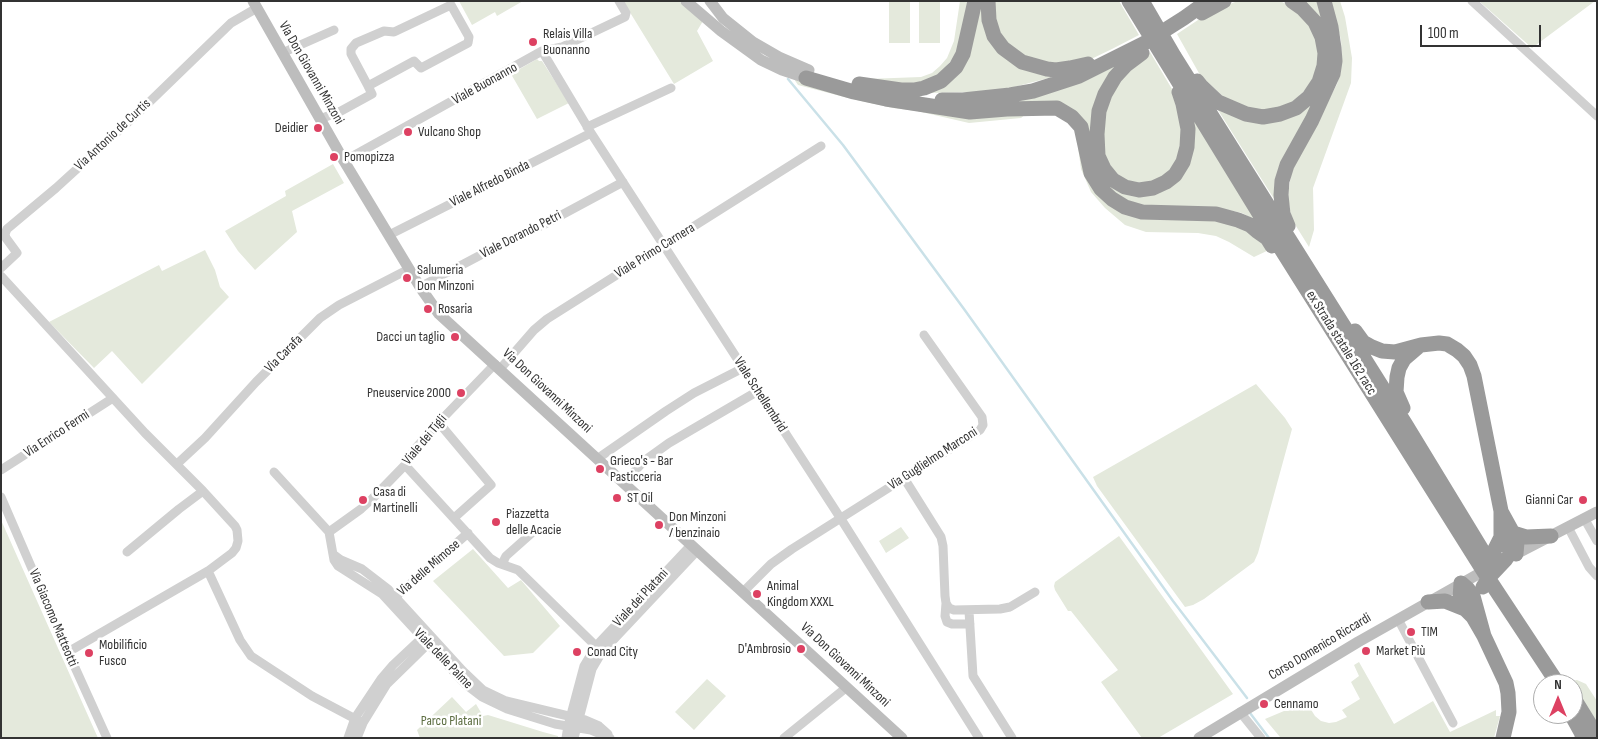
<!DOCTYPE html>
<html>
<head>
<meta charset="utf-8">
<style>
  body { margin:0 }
  #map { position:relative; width:1598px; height:739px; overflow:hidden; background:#fff; font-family:"Sofia Sans Condensed",sans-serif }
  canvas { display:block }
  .frame { position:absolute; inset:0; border:2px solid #333; pointer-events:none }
  .north { position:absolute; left:1533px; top:674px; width:50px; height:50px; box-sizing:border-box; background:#fff; border:1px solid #adadad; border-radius:50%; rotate:0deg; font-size:14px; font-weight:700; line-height:20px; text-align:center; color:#333 }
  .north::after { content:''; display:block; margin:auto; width:18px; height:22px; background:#dd4162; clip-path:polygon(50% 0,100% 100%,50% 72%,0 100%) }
  .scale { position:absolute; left:1420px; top:25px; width:121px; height:22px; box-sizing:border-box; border:2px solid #333; border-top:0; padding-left:6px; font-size:15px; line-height:18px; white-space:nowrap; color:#333; -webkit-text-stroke:4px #fff; paint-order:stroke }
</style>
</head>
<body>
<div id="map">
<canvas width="1598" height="739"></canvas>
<div class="frame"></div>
<div class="north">N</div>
<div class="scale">100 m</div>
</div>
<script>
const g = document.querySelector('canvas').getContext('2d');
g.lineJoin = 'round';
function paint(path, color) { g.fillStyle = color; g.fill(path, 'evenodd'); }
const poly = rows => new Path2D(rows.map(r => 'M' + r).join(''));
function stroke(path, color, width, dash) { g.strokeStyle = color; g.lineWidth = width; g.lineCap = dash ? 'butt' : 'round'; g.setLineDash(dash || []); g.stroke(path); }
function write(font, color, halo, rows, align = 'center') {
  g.font = font + ' "Sofia Sans Condensed",sans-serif'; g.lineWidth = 5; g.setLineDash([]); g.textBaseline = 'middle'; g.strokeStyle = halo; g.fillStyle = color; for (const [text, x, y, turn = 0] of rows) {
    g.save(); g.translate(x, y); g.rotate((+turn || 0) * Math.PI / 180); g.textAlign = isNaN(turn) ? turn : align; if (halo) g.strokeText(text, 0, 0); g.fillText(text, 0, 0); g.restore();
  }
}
paint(poly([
  [459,1,523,1,497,16,495,12,472,25],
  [623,1,679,1,703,21,697,31,713,61,674,84],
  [889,1,910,1,910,43,889,43],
  [919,1,940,1,940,43,919,43],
  [960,1,970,1,957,54,937,77,910,86,867,79,921,77,932,73,940,66,947,58,954,41],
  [979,1,994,43,1064,74,1014,87,979,92,927,93,942,86],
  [993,1,1119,1,1139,35,1112,49,1087,61,1049,65,1018,55,998,31],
  [1238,1,1282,2,1289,5,1309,20,1321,52,1313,83,1289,105,1257,112,1227,100,1200,75,1177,34,1213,10],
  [1302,1,1321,1,1333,50,1333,60,1327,82,1286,162,1280,184,1279,200,1276,202,1211,99,1232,114,1248,120,1266,121,1283,118,1291,115,1307,105,1314,98,1325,83,1328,74,1331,56,1329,40,1322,24,1312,11],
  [1331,1,1340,1,1345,17,1352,58,1351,83,1313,188,1314,230,1309,247,1291,218,1288,196,1291,174,1294,167,1337,84,1340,74,1342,60,1341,40],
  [1479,1,1595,1,1532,48],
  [1150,52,1172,89,1179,107,1182,127,1181,154,1168,175,1145,184,1127,181,1112,170,1104,154,1104,116,1112,91,1132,66],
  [537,59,539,61,542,61,569,103,537,119,511,74],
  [1120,64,1094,123,1111,181,1172,184,1191,112,1259,222,1242,213,1228,210,1151,208,1123,200,1108,188,1081,119,999,105],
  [794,79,824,87,1057,115,1026,114,1021,118,969,123,917,111,893,108,852,99,798,85],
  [1078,147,1112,204,1219,218,1243,225,1271,249,1254,257,1229,242,1216,236,1198,233,1146,232,1125,225,1105,208,1091,192,1081,169],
  [333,164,344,183,292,211,297,232,255,270,238,251,225,231,286,196,285,191],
  [205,250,215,270,220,287,229,297,142,384,112,351,94,368,49,322,159,265,162,271],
  [1256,384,1285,418,1292,429,1258,553,1254,562,1204,599,1193,605,1185,607,1097,486,1093,477],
  [1,520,98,738,1,738],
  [901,527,909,538,886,553,879,541],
  [1119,536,1233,694,1158,738,1142,738,1101,682,1118,670,1071,611,1068,611,1055,590,1054,586,1055,582],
  [473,549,508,588,521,580,560,626,533,653,504,656,433,581],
  [1359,662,1394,724,1433,701,1450,732,1496,710,1496,716,1500,716,1494,738,1284,738,1280,737,1265,719,1284,711,1288,711,1305,700,1315,716,1321,721,1329,723,1336,722,1347,717,1342,710,1360,699,1351,682,1359,676,1354,665],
  [707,679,726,696,694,730,675,712],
  [1577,680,1586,684,1597,701,1597,723,1571,681],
  [452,697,466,712,476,704,483,716,488,715,543,732,558,736,558,738,420,738,417,730]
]), '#e4e9dc');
stroke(poly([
  [788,79,843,145,964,309,1173,601,1247,698],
  [1250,713,1269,738]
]), '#cae1e8', 2.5);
stroke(poly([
  [1472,1,1597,116],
  [542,51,591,133,841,519,979,738],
  [282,53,334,30],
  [320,119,341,111,372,94,368,86,414,61,421,68,468,43,469,37,451,5,394,32,384,31,356,43,351,49,351,54,368,86],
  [587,127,671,88],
  [344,161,542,51,562,47,625,17,626,13,619,1],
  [389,235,591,133],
  [1,268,17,253,6,238,5,234,7,229,56,188,136,115,231,23,257,8],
  [1,276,145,433,203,491,235,526,237,530,238,541,236,548,232,553,208,571],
  [420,287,511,239,543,225,623,182],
  [500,369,534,330,547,319,821,146],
  [439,423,491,485,454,518],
  [597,459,666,411,694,393,743,368],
  [177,464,205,438,256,382,320,318,339,305,409,269],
  [405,465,490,558,498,563,518,570,602,652],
  [1,470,113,398],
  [274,472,329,532],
  [904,478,941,537,943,546,945,596,946,603,949,608,954,610,1000,609,1010,607,1035,592],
  [624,483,644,461,669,443,758,391],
  [1,497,68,652,107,738],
  [1584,518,1597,541],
  [1568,527,1589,567,1597,576],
  [329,532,334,560,338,566,382,594,465,684,482,697,507,709,555,724,591,730,610,738],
  [329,532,361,509,372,499,405,465,414,450,443,418,495,364],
  [127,552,179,509,203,491],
  [333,554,341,560,362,569,388,589,463,671,483,690,506,701,585,720,599,726,608,734],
  [504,565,504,560,506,556,533,532],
  [743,592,771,564,792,549,980,430,983,425,982,417,924,335],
  [392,600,468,533],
  [946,603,945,616,947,622,952,624,970,624],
  [969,611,973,676,1012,738],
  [1398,619,1453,723],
  [68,652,208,571,240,640,251,656,312,696,363,723],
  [1240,712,1261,738],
  [348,738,355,718,381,679,393,665,425,635],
  [357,738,363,723,387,684,431,641],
  [566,738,568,726,584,666,596,646,691,545],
  [574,738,592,669,602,652,697,551],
  [784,738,847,687]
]), '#d0d0d0', 9);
stroke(poly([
  [253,1,344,161,420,287,439,314,902,738],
  [686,1,721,31,761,60,782,70,806,78],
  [710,1,723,18,753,42,779,57,809,70],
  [1510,557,1597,512],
  [1199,738,1358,642,1489,568]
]), '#bdbdbd', 11);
stroke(poly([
  [988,1,989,20,994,36,1003,48,1022,62,1047,69,1056,70,1070,68,1088,64],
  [1129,1,1273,236,1486,575,1558,684],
  [1142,1,1174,56,1406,425,1482,550],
  [1202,13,1224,1],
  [1142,53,1126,65,1115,77,1105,94,1099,111,1097,134,1098,156,1104,169,1113,180,1125,187,1139,190,1153,188,1166,182,1175,175,1183,162,1187,147,1188,129,1183,104,1179,92],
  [806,78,854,92,886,99,896,100],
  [1197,81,1201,86,1218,102,1246,114,1263,117,1280,114,1296,108,1309,97,1319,82,1324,66,1325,53,1322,37,1315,22,1302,8,1292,1],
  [859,84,901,90,914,90,924,88,941,81,956,67,963,54,975,1],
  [886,99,970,112,1007,109,1057,108,1072,117,1081,127,1091,173,1101,189,1112,199,1125,207,1142,212,1216,214,1238,220,1250,225,1257,231,1267,238,1272,246],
  [942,100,963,100,1010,95,1033,91,1079,76,1143,44,1184,18,1208,1],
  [1288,226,1283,214,1281,195,1282,181,1287,165,1312,120,1333,74,1335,61,1334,48,1331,27,1324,1],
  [1355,331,1363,342,1372,347,1382,351,1395,352,1421,345,1439,343,1447,344,1457,350,1464,356,1470,365,1474,376,1501,511,1501,537,1505,545,1516,554],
  [1403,408,1396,392,1397,377,1399,368,1404,359,1418,347],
  [1502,513,1513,533,1517,542,1516,554],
  [1513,533,1526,537,1551,536],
  [1485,569,1501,537],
  [1483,587,1490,576,1506,559],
  [1428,602,1445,601,1465,609],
  [1484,636,1473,596,1468,589,1461,583,1460,598,1465,609,1473,617,1484,636,1506,683,1508,693,1509,712,1503,738],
  [1573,697,1597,736],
  [1571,714,1581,732,1583,738]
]), '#9a9a9a', 15);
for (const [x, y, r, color] of [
  [533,42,5,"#dd4162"],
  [318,128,5,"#dd4162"],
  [408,132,5,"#dd4162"],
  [334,157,5,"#dd4162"],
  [407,278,5,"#dd4162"],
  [428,309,5,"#dd4162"],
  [455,337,5,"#dd4162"],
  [461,393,5,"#dd4162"],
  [600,469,5,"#dd4162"],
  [617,498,5,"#dd4162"],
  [363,500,5,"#dd4162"],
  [1583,500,5,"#dd4162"],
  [496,522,5,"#dd4162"],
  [659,525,5,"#dd4162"],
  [757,594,5,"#dd4162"],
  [1411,632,5,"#dd4162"],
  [801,649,5,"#dd4162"],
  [1366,651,5,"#dd4162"],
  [577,652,5,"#dd4162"],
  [89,653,5,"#dd4162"],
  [1264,704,5,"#dd4162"]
]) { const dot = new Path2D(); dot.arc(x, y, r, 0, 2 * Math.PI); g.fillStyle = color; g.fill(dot); stroke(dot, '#fff', 2); }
write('14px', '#333', '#fff', [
  ["Relais Villa",543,34],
  ["Buonanno",543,50],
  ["Deidier",308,128,"right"],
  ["Vulcano Shop",418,132],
  ["Pomopizza",344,157],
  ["Salumeria",417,270],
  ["Don Minzoni",417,286],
  ["Rosaria",438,309],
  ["Dacci un taglio",445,337,"right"],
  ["Pneuservice 2000",451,393,"right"],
  ["Grieco's - Bar",610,461],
  ["Pasticceria",610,477],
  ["Casa di",373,492],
  ["Martinelli",373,508],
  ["ST Oil",627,498],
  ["Gianni Car",1573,500,"right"],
  ["Piazzetta",506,514],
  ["delle Acacie",506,530],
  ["Don Minzoni",669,517],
  ["/ benzinaio",669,533],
  ["Animal",767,586],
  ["Kingdom XXXL",767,602],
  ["TIM",1421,632],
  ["Mobilificio",99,645],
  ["Fusco",99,661],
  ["D'Ambrosio",791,649,"right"],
  ["Market Più",1376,651],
  ["Conad City",587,652],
  ["Cennamo",1274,704]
], 'left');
write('14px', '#333', '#fff', [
  ["Via Don Giovanni Minzoni",311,73,60],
  ["Viale Buonanno",485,84,-29],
  ["Via Antonio de Curtis",113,135,-43],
  ["Viale Alfredo Binda",490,184,-27],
  ["Viale Dorando Petri",521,235,-27],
  ["Viale Primo Carnera",655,251,-32],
  ["ex Strada statale 162 racc",1341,343,58],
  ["Via Carafa",284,354,-45],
  ["Via Don Giovanni Minzoni",547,391,43],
  ["Viale Schellembrid",760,395,57],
  ["Via Enrico Fermi",57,434,-33],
  ["Viale dei Tigli",425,440,-50],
  ["Via Guglielmo Marconi",933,459,-33],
  ["Via delle Mimose",429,568,-41],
  ["Viale dei Platani",641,598,-47],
  ["Via Giacomo Matteotti",53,618,67],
  ["Corso Domenico Riccardi",1320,647,-31],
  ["Viale delle Palme",443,659,46],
  ["Via Don Giovanni Minzoni",845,665,43]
]);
write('14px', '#5c6d41', '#fff', [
  ["Parco Platani",451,721]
]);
</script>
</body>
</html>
